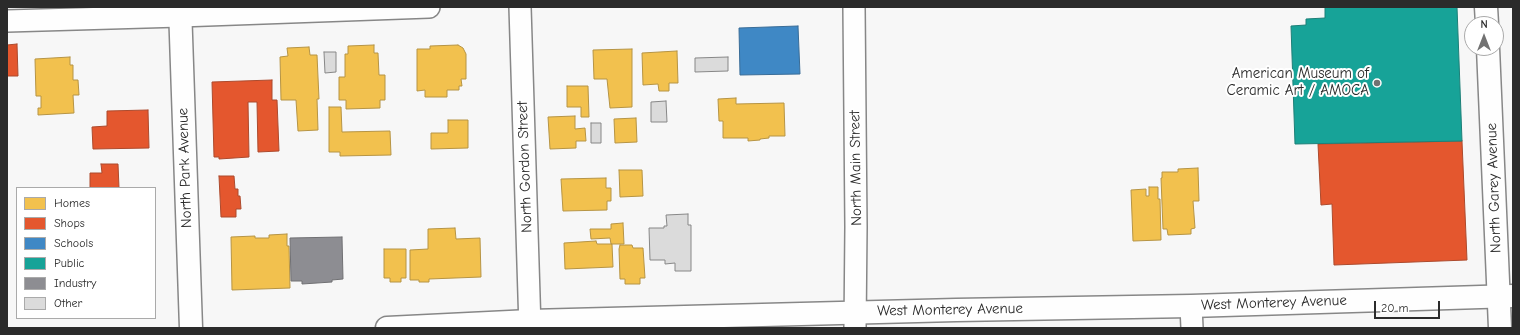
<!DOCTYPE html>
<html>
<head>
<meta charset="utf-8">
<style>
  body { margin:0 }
  #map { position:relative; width:1520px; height:335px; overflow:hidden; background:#f7f7f7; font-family:"Comic Neue",sans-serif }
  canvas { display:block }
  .frame { position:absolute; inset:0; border:8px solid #2b2b2b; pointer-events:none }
  .legend { position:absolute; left:16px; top:187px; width:140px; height:132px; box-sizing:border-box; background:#fff; border:1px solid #aaa; margin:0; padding:5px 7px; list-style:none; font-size:12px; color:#2b2b2b }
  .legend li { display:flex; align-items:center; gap:8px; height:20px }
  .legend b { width:20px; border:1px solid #aaa }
  .north { position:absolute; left:1464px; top:16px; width:40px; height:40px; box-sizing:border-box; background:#fff; border:1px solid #aaa; border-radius:50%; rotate:0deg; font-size:11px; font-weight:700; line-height:16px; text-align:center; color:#2b2b2b }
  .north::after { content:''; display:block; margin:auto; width:14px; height:18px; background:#727272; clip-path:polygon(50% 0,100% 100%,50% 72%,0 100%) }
  .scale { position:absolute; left:1374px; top:301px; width:66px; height:18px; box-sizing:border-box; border:2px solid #2b2b2b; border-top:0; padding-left:5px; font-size:12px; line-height:14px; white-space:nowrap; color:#2b2b2b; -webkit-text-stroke:3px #fff; paint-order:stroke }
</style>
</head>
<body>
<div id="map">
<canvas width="1520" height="335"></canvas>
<div class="frame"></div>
<ul class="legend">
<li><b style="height:11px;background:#f2c14e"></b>Homes</li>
<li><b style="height:11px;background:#e4572e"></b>Shops</li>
<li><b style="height:11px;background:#3f88c5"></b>Schools</li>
<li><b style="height:11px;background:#17a398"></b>Public</li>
<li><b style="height:11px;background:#8d8d92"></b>Industry</li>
<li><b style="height:11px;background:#dbdbdb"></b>Other</li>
</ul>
<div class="north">N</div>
<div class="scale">20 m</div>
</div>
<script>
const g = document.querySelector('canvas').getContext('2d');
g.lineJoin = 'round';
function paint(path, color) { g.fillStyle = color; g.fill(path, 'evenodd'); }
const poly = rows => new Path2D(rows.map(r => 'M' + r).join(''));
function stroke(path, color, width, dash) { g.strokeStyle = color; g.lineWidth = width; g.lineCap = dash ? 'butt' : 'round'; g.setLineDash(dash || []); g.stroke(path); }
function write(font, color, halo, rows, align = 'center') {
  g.font = font + ' "Comic Neue",sans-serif'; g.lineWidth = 4; g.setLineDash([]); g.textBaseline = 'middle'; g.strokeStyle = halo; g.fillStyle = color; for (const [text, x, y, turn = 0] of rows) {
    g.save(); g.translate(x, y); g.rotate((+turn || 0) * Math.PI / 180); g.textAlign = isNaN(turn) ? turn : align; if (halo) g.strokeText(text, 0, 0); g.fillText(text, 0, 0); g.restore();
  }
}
const homes = poly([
  [374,45,374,53,378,53,379,75,385,75,385,100,380,100,380,108,346,109,346,100,339,100,339,77,345,77,345,54,348,54,348,46,374,45],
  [458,45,463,48,466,54,466,79,461,79,462,86,459,86,459,90,447,90,447,97,425,97,425,90,417,91,417,49,430,49,430,46,458,45],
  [309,47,310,55,317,55,319,99,317,99,318,130,298,131,296,100,281,100,280,57,288,56,287,48,309,47],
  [632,49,632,107,610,108,607,79,594,79,593,50,632,49],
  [677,51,678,83,669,83,669,91,659,91,658,84,643,85,642,53,677,51],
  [70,57,70,65,73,65,73,80,78,80,79,95,73,95,74,113,38,115,38,108,41,108,41,96,36,96,35,59,70,57],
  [567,86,588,86,589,117,581,117,581,107,567,107,567,86],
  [736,98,736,104,784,103,785,136,769,136,769,138,760,139,760,140,748,141,748,138,723,138,723,121,719,121,718,99,736,98],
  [329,107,341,107,342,132,390,131,391,155,340,156,340,152,329,152,329,107],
  [575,116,575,129,585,128,586,141,576,141,576,148,550,149,548,117,575,116],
  [636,118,637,142,615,143,614,119,636,118],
  [448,120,468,120,468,148,431,149,431,133,448,133,448,120],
  [1198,168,1199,201,1193,201,1195,228,1191,229,1191,234,1168,235,1167,229,1163,229,1161,178,1162,178,1162,172,1178,172,1178,169,1198,168],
  [619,170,642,170,643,196,620,197,619,170],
  [606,178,606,188,611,188,611,201,607,201,607,210,563,211,561,179,606,178],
  [1149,187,1158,187,1158,199,1160,199,1161,240,1133,241,1131,190,1146,189,1146,196,1149,196,1149,187],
  [623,223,624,244,611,244,610,238,591,239,590,229,611,229,611,224,623,223],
  [455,228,456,239,480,238,481,277,429,279,429,282,419,282,419,280,410,280,410,250,428,249,428,229,455,228],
  [287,234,287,246,289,246,290,288,232,290,231,237,255,236,255,238,269,238,269,235,287,234],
  [596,241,597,244,612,244,613,267,565,269,564,243,596,241],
  [620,245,632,245,633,248,643,248,645,278,640,278,640,284,625,284,625,279,620,279,619,249,620,245],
  [384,249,406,249,406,278,401,278,401,282,390,282,390,278,384,278,384,249]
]);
paint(homes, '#f2c14e');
stroke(homes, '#b69444', 1);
const shops = poly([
  [17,44,18,76,7,76,7,45,17,44],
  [272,80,272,100,277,100,279,151,258,152,257,102,248,102,249,157,219,159,219,157,214,157,212,82,272,80],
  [148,110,149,148,93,149,92,127,107,126,107,111,148,110],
  [1462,141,1467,260,1334,265,1332,204,1321,205,1318,144,1462,141],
  [101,164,118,164,119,188,90,188,90,173,102,173,101,164],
  [219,176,234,176,235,189,238,189,238,196,240,196,241,209,236,209,236,217,221,217,219,176]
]);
paint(shops, '#e4572e');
stroke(shops, '#ac4a2d', 1);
const schools = poly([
  [798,26,800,74,740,75,739,28,798,26]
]);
paint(schools, '#3f88c5');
stroke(schools, '#396c97', 1);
const public = poly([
  [1325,7,1457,7,1462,141,1295,144,1291,26,1306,25,1306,19,1325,18,1325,7]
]);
paint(public, '#17a398');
stroke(public, '#1d7f77', 1);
const industry = poly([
  [342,237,343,279,332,280,332,282,302,284,302,281,291,281,290,238,342,237]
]);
paint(industry, '#8d8d92');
stroke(industry, '#707073', 1);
const building = poly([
  [324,52,336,52,336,72,325,73,324,52],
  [728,57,728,71,695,72,695,58,728,57],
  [666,101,667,122,651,122,651,102,666,101],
  [591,123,601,123,601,143,591,143,591,123],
  [688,214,688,225,691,225,691,271,675,271,675,263,665,264,665,260,650,260,649,228,664,228,664,226,667,226,666,215,688,214]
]);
paint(building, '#dbdbdb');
stroke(building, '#878787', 1);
const street = poly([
  [520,7,530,328],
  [854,7,856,227,855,328],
  [7,21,180,16,429,7],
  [1191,306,1192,328]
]);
const secondary = poly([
  [180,7,191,328],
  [387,328,530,321,956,310,1191,306,1513,296]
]);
const primary = poly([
  [1486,7,1487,24],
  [1488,48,1500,328]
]);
stroke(street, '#878787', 24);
stroke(secondary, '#878787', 25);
stroke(primary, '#878787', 25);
stroke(street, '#fefefe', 21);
stroke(secondary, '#fefefe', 22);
stroke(primary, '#fefefe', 22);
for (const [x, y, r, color] of [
  [1377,83,4,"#727272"]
]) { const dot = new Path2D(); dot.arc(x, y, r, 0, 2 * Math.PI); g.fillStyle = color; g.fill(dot); stroke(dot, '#fff', 1.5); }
write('15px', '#2b2b2b', '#fff', [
  ["American Museum of",1369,74],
  ["Ceramic Art / AMOCA",1369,91]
], 'right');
write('15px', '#2b2b2b', '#fff', [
  ["North Gordon Street",525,167,-92],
  ["North Park Avenue",185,168,-92],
  ["North Main Street",856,168,-91],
  ["North Garey Avenue",1494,188,-92],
  ["West Monterey Avenue",1274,303,-2],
  ["West Monterey Avenue",950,310,-1]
]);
</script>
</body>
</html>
